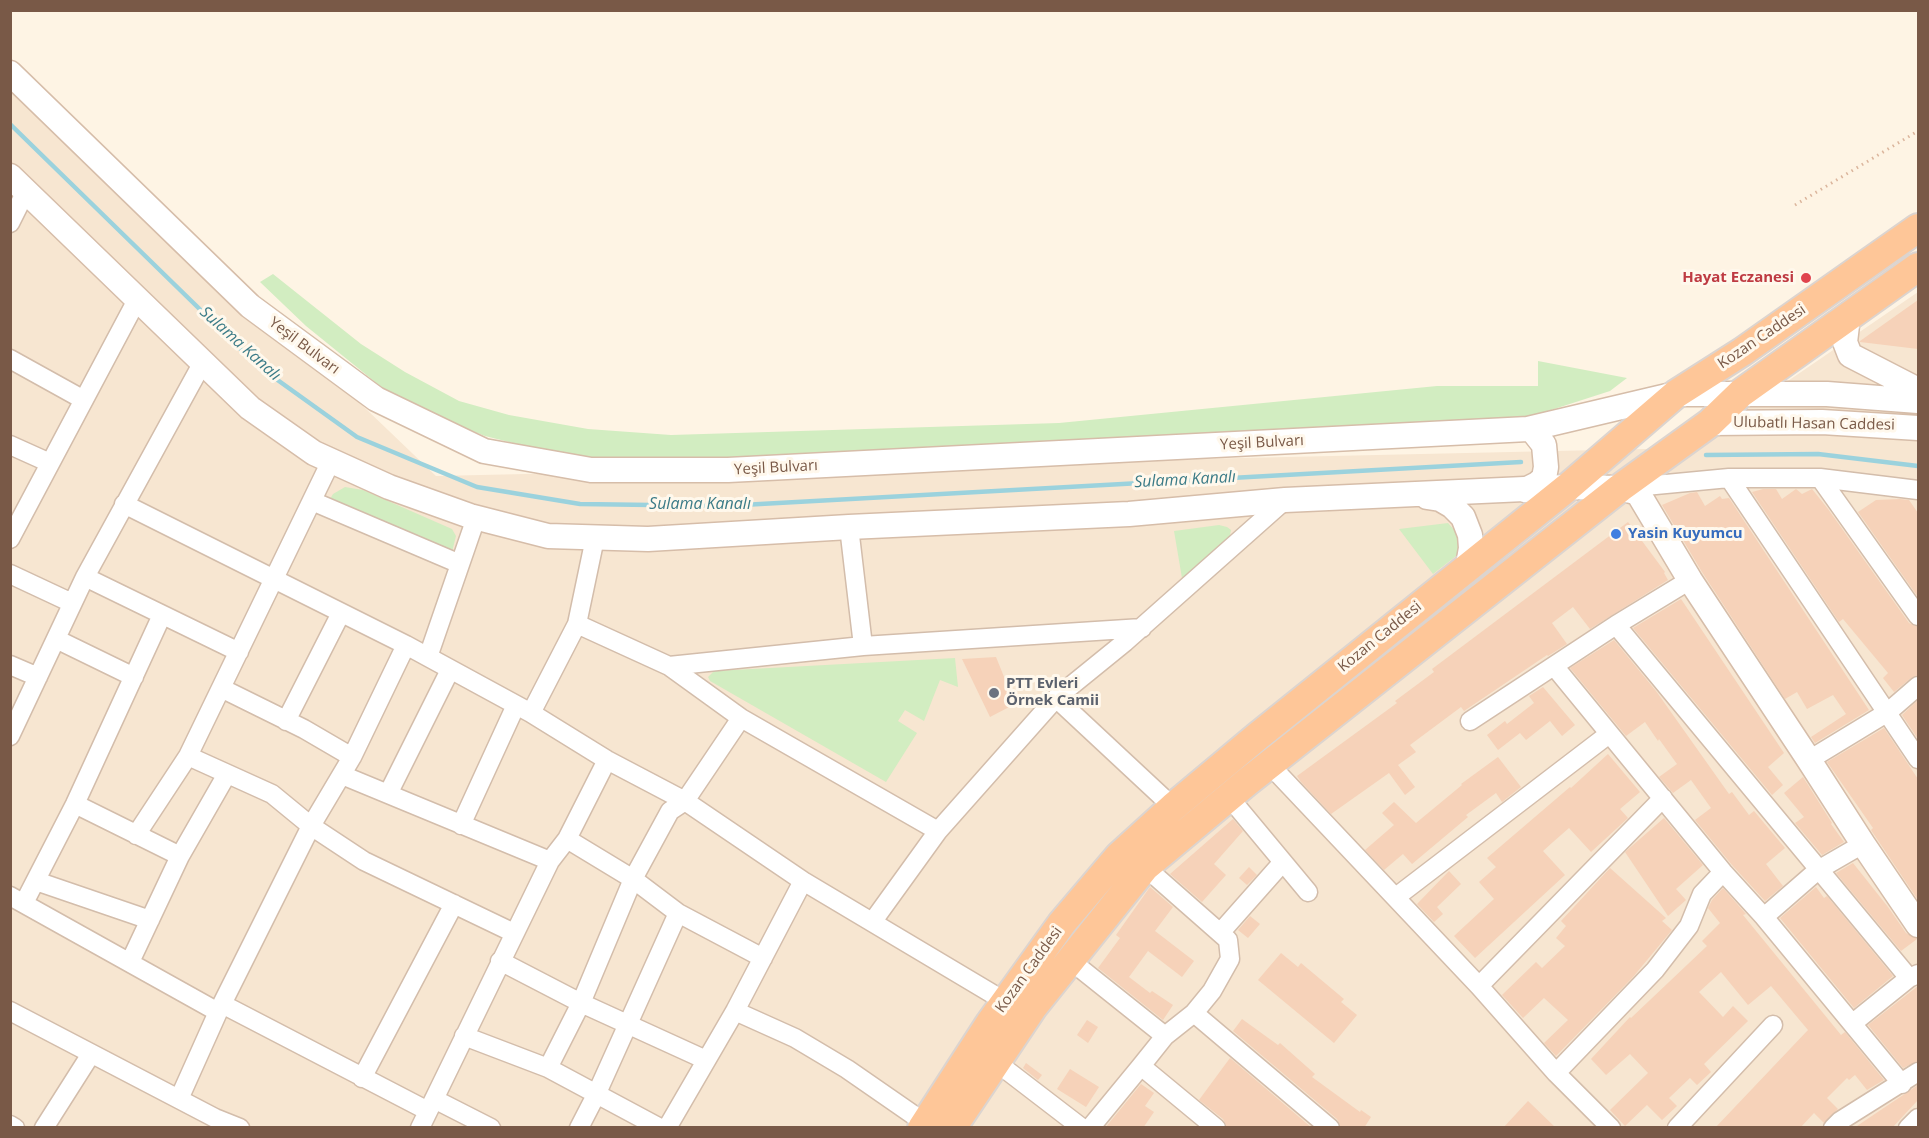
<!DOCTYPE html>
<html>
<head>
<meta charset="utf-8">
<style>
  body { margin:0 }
  #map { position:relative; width:1929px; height:1138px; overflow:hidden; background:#fef4e4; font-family:"Open Sans",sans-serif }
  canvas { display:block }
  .frame { position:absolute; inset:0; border:12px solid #795947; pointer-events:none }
</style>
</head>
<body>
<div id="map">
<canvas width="1929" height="1138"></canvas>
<div class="frame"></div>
</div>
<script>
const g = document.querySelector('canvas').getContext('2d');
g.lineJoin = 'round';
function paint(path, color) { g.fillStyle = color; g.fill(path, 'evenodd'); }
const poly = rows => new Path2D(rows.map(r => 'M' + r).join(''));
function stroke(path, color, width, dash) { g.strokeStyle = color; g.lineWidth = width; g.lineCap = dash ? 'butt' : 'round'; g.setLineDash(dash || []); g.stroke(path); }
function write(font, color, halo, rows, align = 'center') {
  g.font = font + ' "Open Sans",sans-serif'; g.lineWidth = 6; g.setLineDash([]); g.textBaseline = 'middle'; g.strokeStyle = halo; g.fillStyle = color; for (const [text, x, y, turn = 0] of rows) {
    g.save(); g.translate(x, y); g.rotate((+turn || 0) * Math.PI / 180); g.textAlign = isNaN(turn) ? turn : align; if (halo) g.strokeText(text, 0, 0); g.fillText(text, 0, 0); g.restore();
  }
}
paint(poly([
  [10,68,436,476,1690,448,1918,292,1918,1127,11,1127]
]), '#f7e6d1');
paint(poly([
  [273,274,361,344,405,372,459,401,509,415,588,429,671,435,1059,423,1437,386,1538,386,1538,361,1627,378,1610,391,1517,421,717,463,602,461,557,454,485,436,422,411,385,390,306,326,260,282],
  [345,487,363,490,452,529,456,536,450,560,329,501,333,494],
  [1448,523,1456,532,1461,548,1460,553,1433,574,1399,529],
  [1219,525,1227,527,1231,530,1229,540,1183,584,1174,531],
  [955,658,958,687,940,680,924,721,905,710,898,721,917,733,886,782,710,681,708,677,714,671]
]), '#d2edc1');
stroke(poly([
  [10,124,258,366,357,437,477,487,580,504,724,506,1521,462],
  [1706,455,1818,454,1918,466]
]), '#9bd2dd', 4.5);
paint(poly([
  [1918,300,1918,349,1860,342,1860,341],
  [1763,489,1776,489,1782,499,1796,489,1802,494,1812,489,1828,509,1909,623,1918,627,1918,675,1911,678,1894,692,1883,678,1888,673,1843,619,1839,622,1752,492],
  [1697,492,1705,506,1720,496,1722,499,1729,498,1869,710,1815,743,1811,737,1846,714,1833,695,1807,709,1797,692,1785,699,1702,572,1662,505,1690,493],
  [1900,499,1909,500,1918,513,1918,597,1858,512,1876,500],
  [1628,522,1665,572,1664,573,1668,580,1590,629,1573,607,1552,623,1567,644,1548,656,1547,655,1464,711,1461,707,1410,745,1416,752,1398,765,1415,787,1405,795,1389,773,1331,814,1301,782,1297,776,1397,703,1395,701,1434,672,1432,669],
  [1681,599,1784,753,1768,767,1783,785,1772,795,1633,628],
  [1614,640,1656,691,1729,794,1732,792,1749,815,1754,811,1785,848,1766,864,1783,886,1765,901,1732,865,1695,820,1711,808,1691,780,1673,793,1659,777,1677,764,1659,739,1658,741,1645,722,1626,736,1570,668],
  [996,657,1015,704,990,717,962,659],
  [1543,687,1575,725,1562,736,1550,721,1526,740,1520,733,1498,750,1487,735,1505,721,1507,724,1534,703,1529,696],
  [1918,700,1918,739,1902,715],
  [1884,728,1918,779,1918,900,1871,830,1873,828,1827,762],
  [1608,754,1640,792,1620,809,1628,818,1591,852,1569,828,1553,842,1543,851,1565,875,1475,958,1454,936,1494,899,1479,882,1496,867,1487,858,1570,787,1571,788],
  [1498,757,1521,787,1502,802,1496,793,1466,815,1468,817,1412,864,1403,854,1384,870,1365,850,1394,825,1382,813,1394,802,1416,823,1462,785,1461,784],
  [1803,777,1832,823,1831,824,1844,842,1822,855,1795,823,1804,817,1784,793],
  [1664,818,1703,865,1676,889,1686,900,1668,916,1625,852],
  [1233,819,1243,831,1214,864,1226,875,1202,902,1170,874],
  [1853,863,1888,907,1906,933,1917,939,1901,951,1836,873],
  [1249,867,1257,875,1247,885,1239,878],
  [1610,868,1666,918,1662,921,1672,930,1633,977,1556,1056,1544,1043,1568,1020,1544,998,1523,1018,1502,995,1536,962,1542,968,1565,946,1556,938,1566,926,1561,921],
  [1449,871,1461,884,1437,907,1443,914,1434,922,1417,904],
  [1150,887,1173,907,1155,931,1194,961,1182,977,1148,951,1129,977,1150,993,1152,991,1173,1005,1163,1020,1098,968,1120,938,1116,935],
  [1816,887,1824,898,1827,896,1893,976,1854,1008,1780,918],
  [1723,888,1746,914,1743,915,1841,1035,1845,1032,1884,1080,1867,1090,1855,1075,1849,1080,1847,1078,1827,1098,1838,1109,1824,1123,1814,1113,1800,1128,1715,1128,1808,1030,1771,986,1748,1005,1721,972,1699,992,1723,1017,1733,1006,1748,1021,1704,1064,1711,1072,1697,1085,1690,1078,1669,1098,1677,1106,1662,1120,1647,1105,1625,1126,1610,1110,1648,1073,1630,1054,1606,1075,1591,1059,1630,1017,1631,1018,1707,946,1702,941,1720,923,1708,908,1712,900],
  [1250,916,1260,924,1248,938,1238,930],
  [1281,953,1298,967,1301,963,1344,999,1341,1002,1357,1015,1334,1043,1258,980],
  [1918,986,1918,1061,1903,1068,1868,1025],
  [1242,1019,1278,1045,1280,1043,1315,1074,1312,1077,1360,1112,1361,1110,1371,1117,1364,1128,1341,1128,1337,1119,1233,1031],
  [1087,1020,1098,1027,1088,1043,1077,1035],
  [1230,1058,1312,1128,1227,1128,1223,1119,1199,1100],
  [1026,1063,1042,1075,1038,1080,1023,1068],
  [1070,1069,1099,1087,1086,1107,1057,1089],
  [1141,1084,1154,1093,1145,1106,1154,1112,1143,1128,1105,1128],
  [1918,1085,1918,1100,1892,1128,1854,1128],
  [1528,1101,1556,1128,1503,1128]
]), '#f6d2b9');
const minor = poly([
  [10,223,26,191],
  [10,359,84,400],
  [10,445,50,463],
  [1729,478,1918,759],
  [1820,478,1918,616],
  [1624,488,1729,478,1820,478,1918,490],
  [312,501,460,564],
  [124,504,406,645,531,713,607,760,685,801,803,881,1006,1002],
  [849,527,863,646],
  [10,539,138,298],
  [10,574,72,603],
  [85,577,239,652],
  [577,624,669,666,741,718,938,831],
  [1616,625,1909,978],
  [56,639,134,677],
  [428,657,476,518],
  [10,665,38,677],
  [669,666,863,646,1142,628],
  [1554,666,1723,872,1764,917,1902,1084],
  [221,688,304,729,352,757],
  [1056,698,1173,807],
  [531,713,577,624,595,538],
  [286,721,341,613],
  [1470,721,1616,625,1690,580],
  [10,736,85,577,203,362],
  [188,756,272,794,311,826,364,861,514,933],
  [1809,760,1888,712,1918,686],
  [1269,764,1479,986,1556,1073,1611,1128],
  [342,775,550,861],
  [388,794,450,670],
  [1229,797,1308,892],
  [75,804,180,856],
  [461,825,516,705],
  [136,835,188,756,331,461],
  [567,839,633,879,678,913,763,958],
  [36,881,150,920],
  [10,896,218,1012],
  [1396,897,1609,734],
  [24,903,75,804,162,615],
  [1764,917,1818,870,1863,844],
  [873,921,938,831,1056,698,1125,642,1285,500],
  [1220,933,1282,863],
  [500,961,581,1003,706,1060],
  [1071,961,1165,1036],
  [130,962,180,856,227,774],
  [1479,986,1663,798],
  [222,1004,428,1111],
  [10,1011,215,1118,240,1128],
  [735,1011,795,1038,847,1069,925,1123],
  [1194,1013,1330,1128],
  [1853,1023,1909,978,1918,974],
  [464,1036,548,1068,660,1128],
  [996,1062,1082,1128],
  [1141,1066,1216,1128],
  [548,1068,581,1003,633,879,670,811,685,801,741,718],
  [1556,1073,1655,970,1689,926,1702,894,1723,872],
  [362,1078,454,904],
  [179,1099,218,1012,311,826,352,757,406,645],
  [434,1099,491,1128],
  [10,1125,15,1128],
  [44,1128,91,1054],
  [420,1128,550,861,567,839,607,760],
  [579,1128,596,1095,678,913],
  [667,1128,735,1011,803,881],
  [1090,1128,1141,1066,1165,1036,1194,1013,1212,991,1230,959,1228,940,1145,867],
  [1677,1128,1773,1025],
  [1833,1128,1840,1121,1918,1072],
  [1908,1128,1918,1118]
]);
const secondary = poly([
  [10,73,250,306,376,399,484,451,591,470,728,470,1528,429,1676,394,1827,394,1918,401],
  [10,176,250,408,314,453,389,487,470,516,548,536,648,539,849,527,1129,514,1285,500,1568,487,1620,488,1638,493,1690,580,1809,760,1863,844,1918,925],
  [1848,317,1845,342,1850,355,1918,390],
  [1710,423,1822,422,1918,428],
  [1525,490,1537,484,1544,478,1546,467,1544,445,1533,431,1528,429],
  [1427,497,1440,499,1452,506,1463,517,1470,535,1471,548,1468,565]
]);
const trunk = poly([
  [922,1128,990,1023,1062,923,1119,856,1173,807,1258,736,1568,487,1676,394,1742,352,1918,228],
  [952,1128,1033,1007,1145,867,1247,782,1620,488,1710,423,1741,393,1918,267]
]);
stroke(minor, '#d3bdab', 21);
stroke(secondary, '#d6bda9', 27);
stroke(trunk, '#dcd4cf', 32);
stroke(poly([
  [1795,205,1918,131]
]), '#dbb59c', 3, [1.5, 4.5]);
stroke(minor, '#fff', 18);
stroke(secondary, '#fff', 24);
stroke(trunk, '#fec698', 28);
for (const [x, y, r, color] of [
  [1806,278,6,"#e0444e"],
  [1616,534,6,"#3f7fe0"],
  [994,693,6,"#6b7280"]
]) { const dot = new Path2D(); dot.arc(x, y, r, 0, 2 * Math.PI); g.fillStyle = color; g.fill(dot); stroke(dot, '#fff8ec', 2); }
write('bold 15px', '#be3a42', '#fff8ec', [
  ["Hayat Eczanesi",1794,278]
], 'right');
write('15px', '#795947', '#fff8ec', [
  ["Kozan Caddesi",1762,337,-34],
  ["Yeşil Bulvarı",304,346,37],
  ["Ulubatlı Hasan Caddesi",1814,424,1],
  ["Yeşil Bulvarı",1262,443,-3],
  ["Yeşil Bulvarı",776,468,-3],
  ["Kozan Caddesi",1380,637,-39],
  ["Kozan Caddesi",1029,970,-54]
]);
write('bold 15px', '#366cbe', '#fff8ec', [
  ["Yasin Kuyumcu",1628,534]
], 'left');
write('bold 15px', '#5b616d', '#fff8ec', [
  ["PTT Evleri",1006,684],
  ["Örnek Camii",1006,701]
], 'left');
write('italic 16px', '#3b7b87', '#fff8ec', [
  ["Sulama Kanalı",240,344,42],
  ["Sulama Kanalı",1185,480,-3],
  ["Sulama Kanalı",700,504]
]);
</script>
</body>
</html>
